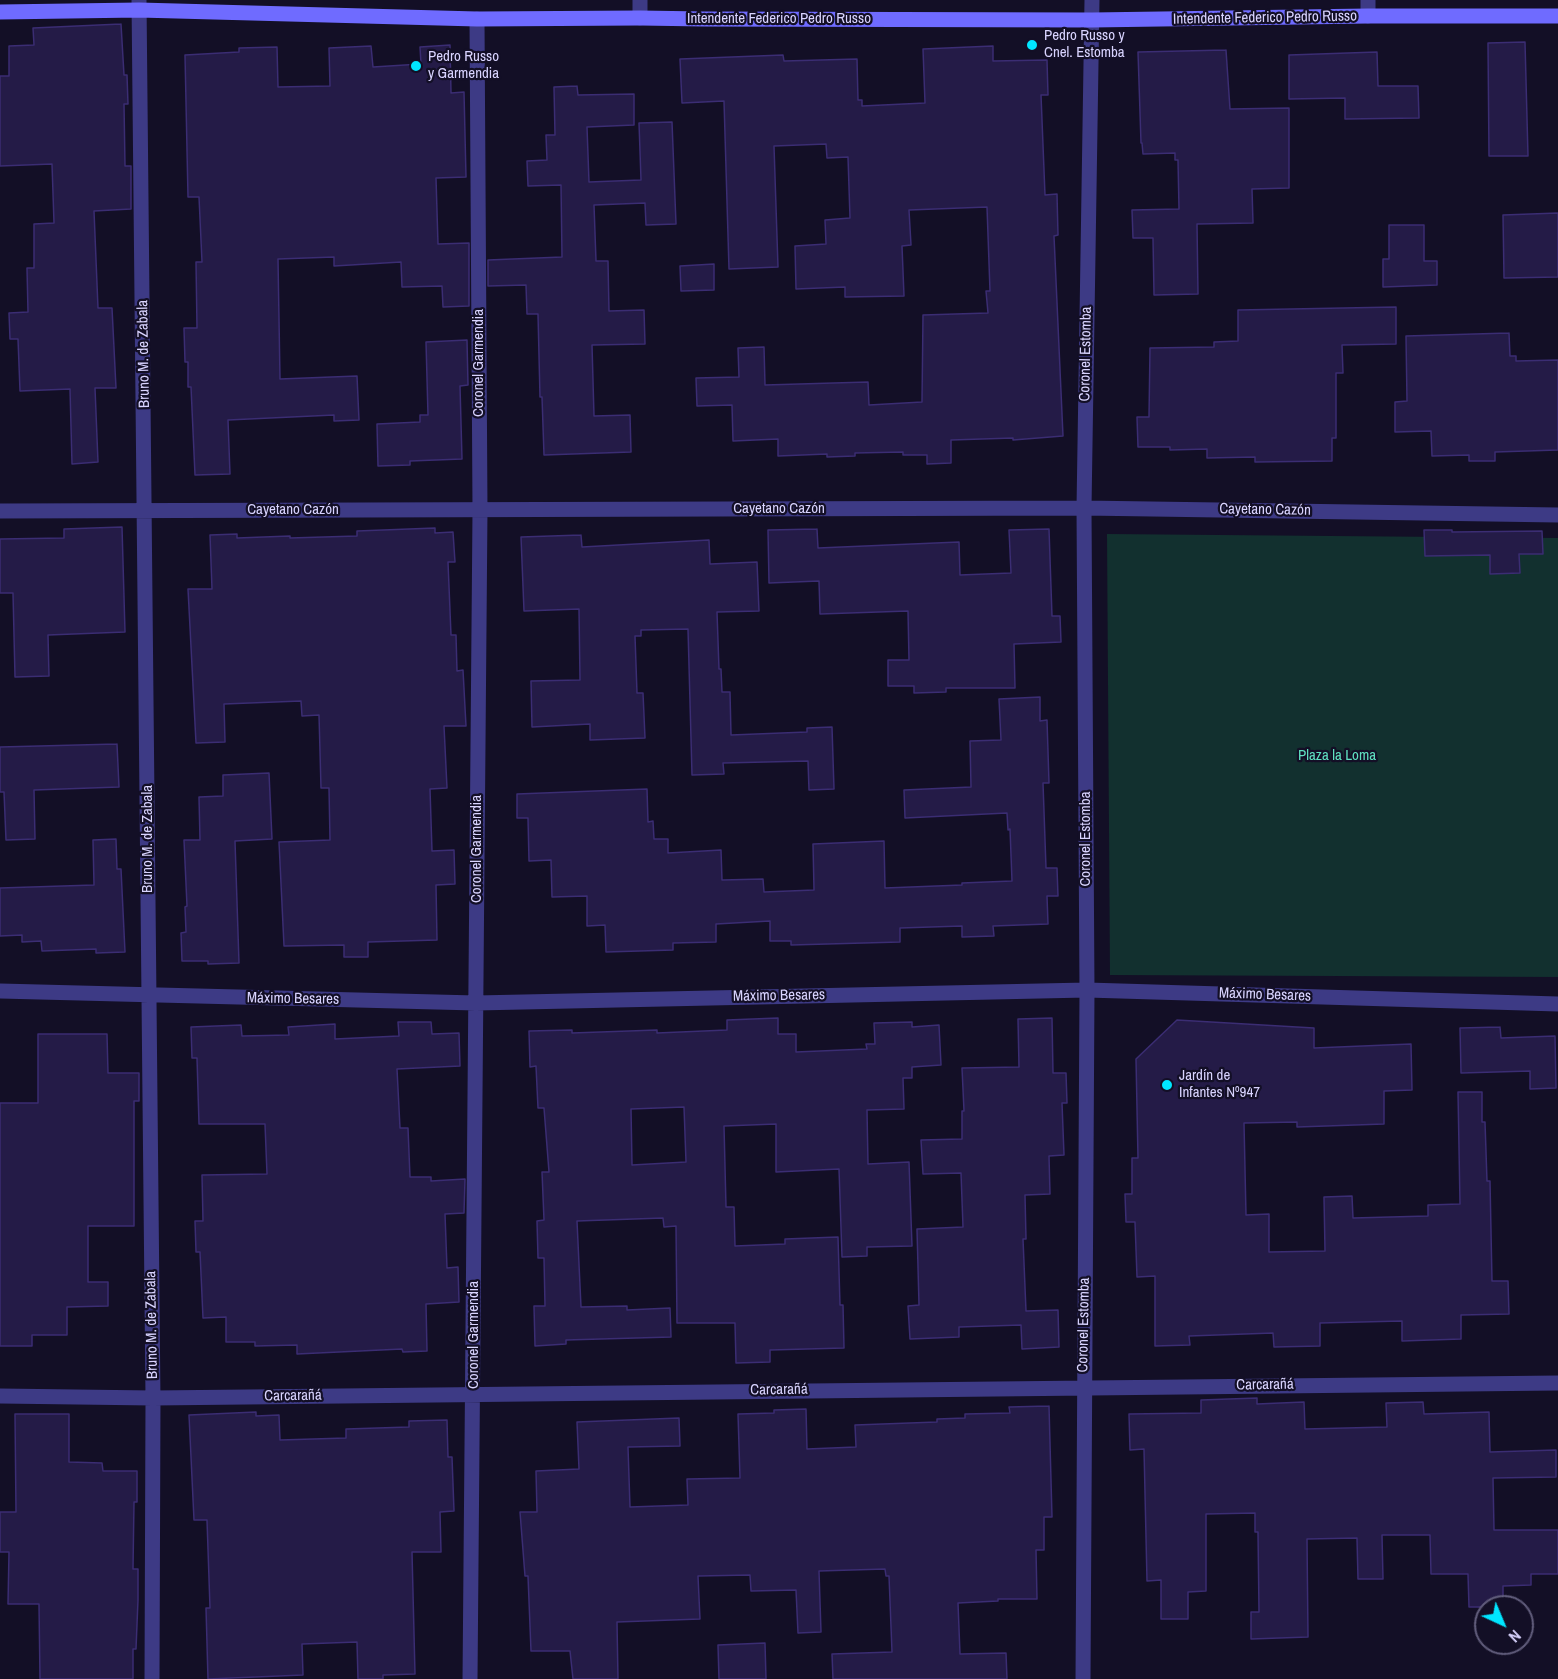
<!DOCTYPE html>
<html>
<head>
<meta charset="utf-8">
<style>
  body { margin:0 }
  #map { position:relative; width:1558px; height:1679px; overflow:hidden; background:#130f26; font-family:"Archivo Narrow",sans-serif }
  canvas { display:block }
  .north { position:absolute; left:1474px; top:1595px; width:60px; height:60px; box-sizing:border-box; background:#130f26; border:2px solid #625e7d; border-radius:50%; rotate:136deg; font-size:16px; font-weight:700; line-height:24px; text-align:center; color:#d9d4ff }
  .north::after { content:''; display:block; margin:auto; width:21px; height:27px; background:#00e5ff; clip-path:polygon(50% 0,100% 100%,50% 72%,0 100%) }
</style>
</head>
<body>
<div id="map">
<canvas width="1558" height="1679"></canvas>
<div class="north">N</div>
</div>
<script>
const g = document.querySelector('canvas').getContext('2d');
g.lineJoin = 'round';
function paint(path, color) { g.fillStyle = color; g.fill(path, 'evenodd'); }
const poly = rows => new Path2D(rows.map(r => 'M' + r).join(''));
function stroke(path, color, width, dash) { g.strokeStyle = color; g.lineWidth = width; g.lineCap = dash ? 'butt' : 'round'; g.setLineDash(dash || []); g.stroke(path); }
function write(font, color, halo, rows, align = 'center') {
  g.font = font + ' "Archivo Narrow",sans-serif'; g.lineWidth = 4.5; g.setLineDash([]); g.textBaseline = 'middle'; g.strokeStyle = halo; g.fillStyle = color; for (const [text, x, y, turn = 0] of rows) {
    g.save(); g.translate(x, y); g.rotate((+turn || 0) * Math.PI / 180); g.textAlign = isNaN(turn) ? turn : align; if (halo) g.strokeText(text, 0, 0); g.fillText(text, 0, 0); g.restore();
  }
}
paint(poly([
  [1107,534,1558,538,1558,977,1110,975]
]), '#12302f');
const building = poly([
  [121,24,124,75,127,75,128,104,124,104,125,166,131,166,131,209,94,211,98,308,112,308,116,388,95,388,98,462,72,464,70,389,20,391,18,339,10,339,9,313,28,312,27,268,34,268,34,224,54,223,52,164,0,166,0,76,9,76,9,46,34,45,33,28,121,24],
  [1525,42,1528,156,1489,156,1488,43,1525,42],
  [450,45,451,93,464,92,466,177,436,178,438,244,469,243,469,306,443,307,442,286,402,287,401,262,334,266,334,257,278,259,280,379,357,376,359,420,334,421,334,415,228,420,230,474,195,475,191,387,188,387,188,362,185,362,184,328,197,328,196,262,202,262,199,197,188,197,185,55,239,52,239,48,277,47,278,87,330,86,329,48,371,46,373,67,421,64,420,47,450,45],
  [993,46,993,61,1047,60,1048,95,1041,95,1045,195,1057,194,1058,235,1054,236,1063,436,1013,440,1013,438,951,440,951,463,927,464,927,455,903,455,903,452,855,453,855,456,827,457,827,454,778,456,778,439,733,441,732,405,697,406,696,378,739,377,738,348,764,347,765,385,868,382,869,405,922,402,923,315,988,313,986,291,990,291,987,207,909,210,911,245,902,246,904,296,845,297,845,287,796,289,795,246,826,244,825,220,850,218,848,157,827,158,826,144,774,146,778,267,729,269,724,101,682,103,680,59,783,55,784,61,857,59,858,100,862,100,862,106,925,103,923,49,993,46],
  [1226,50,1230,109,1289,108,1289,188,1252,189,1253,223,1197,224,1198,294,1154,295,1153,238,1133,238,1132,210,1179,209,1178,160,1175,160,1175,153,1143,154,1142,143,1141,143,1138,52,1226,50],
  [1377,52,1378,86,1418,86,1419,118,1345,119,1345,98,1289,99,1289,55,1377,52],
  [577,86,578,95,634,94,634,125,587,127,589,182,641,180,639,123,672,122,676,224,646,225,645,203,594,205,596,261,608,261,609,311,644,310,645,344,592,345,594,416,630,415,631,452,544,455,542,397,540,397,538,314,527,314,526,285,488,286,488,260,562,257,561,185,528,186,527,161,547,160,546,135,555,135,554,87,577,86],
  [1558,213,1558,277,1504,278,1503,215,1558,213],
  [1389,225,1424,225,1424,261,1437,261,1437,285,1383,287,1383,259,1389,259,1389,225],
  [714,264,714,290,681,291,680,266,714,264],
  [1396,307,1396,344,1342,345,1343,373,1336,373,1336,438,1332,438,1332,461,1255,462,1255,457,1207,458,1207,449,1170,450,1170,447,1138,447,1137,417,1149,417,1150,348,1214,347,1214,342,1238,341,1238,310,1396,307],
  [1509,333,1510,356,1516,356,1516,361,1558,360,1558,450,1495,452,1495,461,1469,461,1469,455,1432,456,1431,431,1395,432,1395,402,1407,401,1406,336,1509,333],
  [467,340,468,385,460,386,462,459,410,461,410,465,378,466,377,424,420,422,420,415,428,415,426,342,467,340],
  [122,527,125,632,48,635,49,676,15,677,13,593,0,593,0,539,64,538,64,529,122,527],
  [435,528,435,533,453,532,455,562,448,562,451,635,456,635,457,671,463,670,466,726,444,726,447,788,430,789,432,851,454,850,455,884,436,885,437,940,368,942,368,957,344,957,344,945,284,946,279,842,330,840,329,788,321,788,319,715,302,716,301,701,224,704,225,742,196,743,188,589,212,589,210,535,237,534,237,538,290,536,290,538,357,536,357,531,435,528],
  [817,529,818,548,959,542,960,575,1011,573,1009,530,1049,529,1052,616,1060,616,1061,642,1014,644,1015,688,946,688,946,692,914,693,914,686,888,686,888,660,909,660,908,611,820,614,819,581,769,583,768,530,817,529],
  [1424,530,1452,530,1452,532,1542,531,1543,554,1519,554,1520,573,1490,574,1490,555,1425,556,1424,530],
  [581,535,582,547,709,540,710,564,757,562,759,611,717,612,719,669,721,669,722,692,730,692,731,735,807,732,807,728,832,727,834,789,809,790,808,761,723,763,724,774,692,775,688,629,641,630,641,636,635,636,637,693,643,693,645,738,590,740,590,724,532,727,531,681,580,680,579,609,524,611,521,537,581,535],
  [1040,697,1040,721,1047,720,1049,783,1043,783,1046,868,1057,868,1058,896,1047,896,1048,924,993,926,994,936,962,937,962,926,900,928,900,942,791,945,791,941,770,941,770,921,716,924,716,942,673,943,673,950,606,952,605,925,587,926,587,896,552,897,551,860,529,861,528,818,517,818,517,794,647,789,648,822,653,821,654,839,668,839,668,853,721,850,722,880,763,879,764,892,814,890,813,844,884,841,885,888,962,885,962,883,1012,881,1010,829,1008,830,1007,813,905,818,904,790,971,787,970,741,1001,740,999,699,1040,697],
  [117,744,119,787,34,790,35,839,6,840,4,792,0,792,0,747,117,744],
  [269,773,272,839,235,841,239,963,208,964,208,961,182,961,181,933,186,932,185,907,187,906,184,840,200,840,199,797,223,796,223,775,269,773],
  [116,839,117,869,121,869,125,952,96,953,96,949,42,951,41,941,22,942,22,935,0,936,0,888,94,885,93,840,116,839],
  [778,1018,778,1034,796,1034,796,1052,867,1049,866,1044,875,1044,874,1023,912,1022,912,1027,939,1025,941,1065,912,1067,912,1078,903,1078,904,1109,867,1110,868,1164,909,1162,912,1246,867,1247,867,1256,842,1257,839,1169,776,1172,776,1124,724,1126,726,1207,734,1207,735,1246,785,1244,785,1239,838,1237,840,1305,843,1305,844,1348,770,1350,770,1362,736,1363,735,1323,677,1323,676,1226,664,1227,663,1218,577,1221,581,1307,627,1306,627,1310,670,1308,671,1337,566,1340,566,1344,535,1346,534,1306,545,1306,544,1258,538,1258,537,1221,544,1220,542,1172,549,1172,544,1108,538,1108,536,1066,530,1067,529,1031,572,1030,572,1033,657,1030,657,1033,727,1030,727,1020,778,1018],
  [684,1107,686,1162,632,1165,631,1109,684,1107],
  [1052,1018,1053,1073,1066,1073,1067,1103,1062,1103,1064,1155,1049,1156,1050,1194,1025,1195,1026,1239,1023,1239,1026,1311,1058,1310,1059,1347,1022,1349,1021,1325,959,1327,959,1337,910,1339,908,1306,919,1305,917,1229,963,1227,961,1173,923,1174,921,1140,962,1139,962,1111,964,1111,962,1068,1019,1067,1018,1019,1052,1018],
  [1177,1020,1314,1028,1314,1048,1411,1044,1412,1090,1384,1091,1384,1124,1297,1127,1297,1122,1244,1123,1246,1215,1269,1214,1269,1252,1325,1251,1324,1197,1352,1196,1353,1218,1428,1216,1428,1205,1460,1204,1458,1092,1482,1092,1482,1122,1485,1122,1487,1181,1490,1181,1492,1281,1508,1281,1509,1314,1461,1315,1461,1339,1402,1341,1402,1321,1320,1323,1320,1346,1274,1347,1273,1333,1189,1336,1190,1345,1155,1346,1155,1276,1137,1277,1135,1222,1126,1222,1125,1194,1132,1194,1132,1158,1138,1158,1136,1059,1177,1020],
  [398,1022,431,1022,432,1034,459,1033,460,1066,397,1069,400,1128,408,1128,410,1177,431,1177,431,1181,465,1179,464,1213,445,1214,447,1268,458,1267,459,1302,426,1304,427,1351,403,1352,402,1349,297,1354,297,1345,255,1346,255,1342,226,1342,226,1317,203,1318,200,1252,196,1252,195,1221,203,1221,202,1175,267,1174,265,1124,199,1124,197,1058,192,1058,191,1027,241,1025,242,1036,289,1035,288,1027,335,1024,335,1039,399,1036,398,1022],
  [1500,1027,1501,1038,1555,1036,1556,1088,1530,1089,1530,1071,1461,1073,1460,1028,1500,1027],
  [38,1034,107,1034,108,1073,139,1073,139,1101,134,1101,134,1226,88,1226,88,1282,108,1282,108,1306,67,1307,67,1335,32,1335,32,1346,0,1346,0,1103,38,1103,38,1034],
  [1257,1398,1257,1404,1304,1402,1305,1429,1387,1427,1386,1403,1423,1402,1424,1414,1489,1412,1490,1452,1556,1450,1556,1477,1493,1478,1494,1530,1558,1530,1558,1574,1531,1574,1531,1585,1503,1586,1503,1607,1469,1607,1468,1574,1431,1574,1430,1535,1382,1535,1383,1579,1358,1579,1357,1538,1307,1539,1308,1637,1251,1639,1251,1612,1259,1612,1258,1532,1255,1532,1255,1513,1206,1514,1206,1591,1188,1592,1188,1619,1161,1619,1161,1580,1147,1581,1144,1449,1130,1450,1129,1414,1201,1413,1201,1400,1257,1398],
  [1049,1406,1052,1517,1044,1517,1044,1550,1036,1550,1037,1599,998,1599,998,1601,958,1603,960,1654,1006,1653,1007,1679,833,1679,832,1654,892,1652,889,1576,886,1576,885,1569,819,1571,821,1632,798,1633,796,1590,751,1591,750,1575,698,1576,700,1619,617,1622,618,1679,573,1679,570,1651,531,1651,528,1576,525,1576,520,1512,537,1512,536,1471,579,1469,577,1422,679,1418,680,1446,628,1447,630,1507,688,1505,687,1479,740,1478,738,1414,774,1413,774,1410,806,1409,807,1449,856,1447,855,1425,937,1422,937,1419,965,1418,965,1414,1010,1413,1009,1407,1049,1406],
  [256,1412,256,1416,279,1415,280,1440,346,1438,346,1429,409,1427,409,1421,447,1420,448,1457,452,1457,454,1511,440,1512,441,1552,412,1552,415,1674,383,1675,383,1679,358,1679,357,1642,302,1644,303,1675,208,1679,206,1608,210,1608,207,1520,194,1520,189,1415,256,1412],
  [15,1414,69,1414,69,1462,102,1463,103,1471,137,1471,137,1502,134,1502,133,1569,138,1569,138,1600,136,1649,133,1649,133,1679,40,1679,39,1604,8,1604,9,1552,0,1552,0,1512,16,1512,15,1414],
  [765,1643,766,1679,719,1679,718,1645,765,1643]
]);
paint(building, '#241b47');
stroke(building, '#3b2d73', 1.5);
stroke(poly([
  [139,0,153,1398,152,1679],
  [1368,16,1368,0],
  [640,18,640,0],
  [0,511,1084,508,1558,515],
  [0,991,476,1003,1087,990,1558,1004],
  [0,1396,153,1398,1558,1383],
  [470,1679,480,510,477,19],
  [1083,1679,1087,990,1084,508,1092,0]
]), '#3d3a85', 15);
stroke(poly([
  [0,12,139,10,477,19,640,18,704,19,1092,20,1368,16,1558,16]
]), '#6f6bff', 15);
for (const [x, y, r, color] of [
  [1032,45,6,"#00e5ff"],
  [416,66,6,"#00e5ff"],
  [1167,1085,6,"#00e5ff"]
]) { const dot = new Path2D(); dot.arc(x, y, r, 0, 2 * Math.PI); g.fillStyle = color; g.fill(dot); stroke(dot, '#130f26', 2); }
write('15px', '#d9d4ff', '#130f26', [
  ["Intendente Federico Pedro Russo",1265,18,-1],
  ["Intendente Federico Pedro Russo",779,19],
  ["Bruno M. de Zabala",144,354,-91],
  ["Coronel Estomba",1086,354,-89],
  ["Coronel Garmendia",479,363,-90],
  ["Cayetano Cazón",779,509],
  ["Cayetano Cazón",293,510],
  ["Cayetano Cazón",1265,510,1],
  ["Bruno M. de Zabala",148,839,-90],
  ["Coronel Estomba",1086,839,-90],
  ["Coronel Garmendia",477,849,-90],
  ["Máximo Besares",1265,995,2],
  ["Máximo Besares",779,996,-1],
  ["Máximo Besares",293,999,1],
  ["Bruno M. de Zabala",152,1325,-91],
  ["Coronel Estomba",1084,1325,-89],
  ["Coronel Garmendia",474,1335,-90],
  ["Carcarañá",1265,1385,-1],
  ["Carcarañá",779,1390,-1],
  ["Carcarañá",293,1396,-1]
]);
write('15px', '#d9d4ff', '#130f26', [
  ["Pedro Russo y",1044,36],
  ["Cnel. Estomba",1044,53],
  ["Pedro Russo",428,57],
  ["y Garmendia",428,74],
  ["Jardín de",1179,1076],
  ["Infantes Nº947",1179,1093]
], 'left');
write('15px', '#5fe0c0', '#130f26', [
  ["Plaza la Loma",1337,756]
]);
</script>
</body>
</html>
